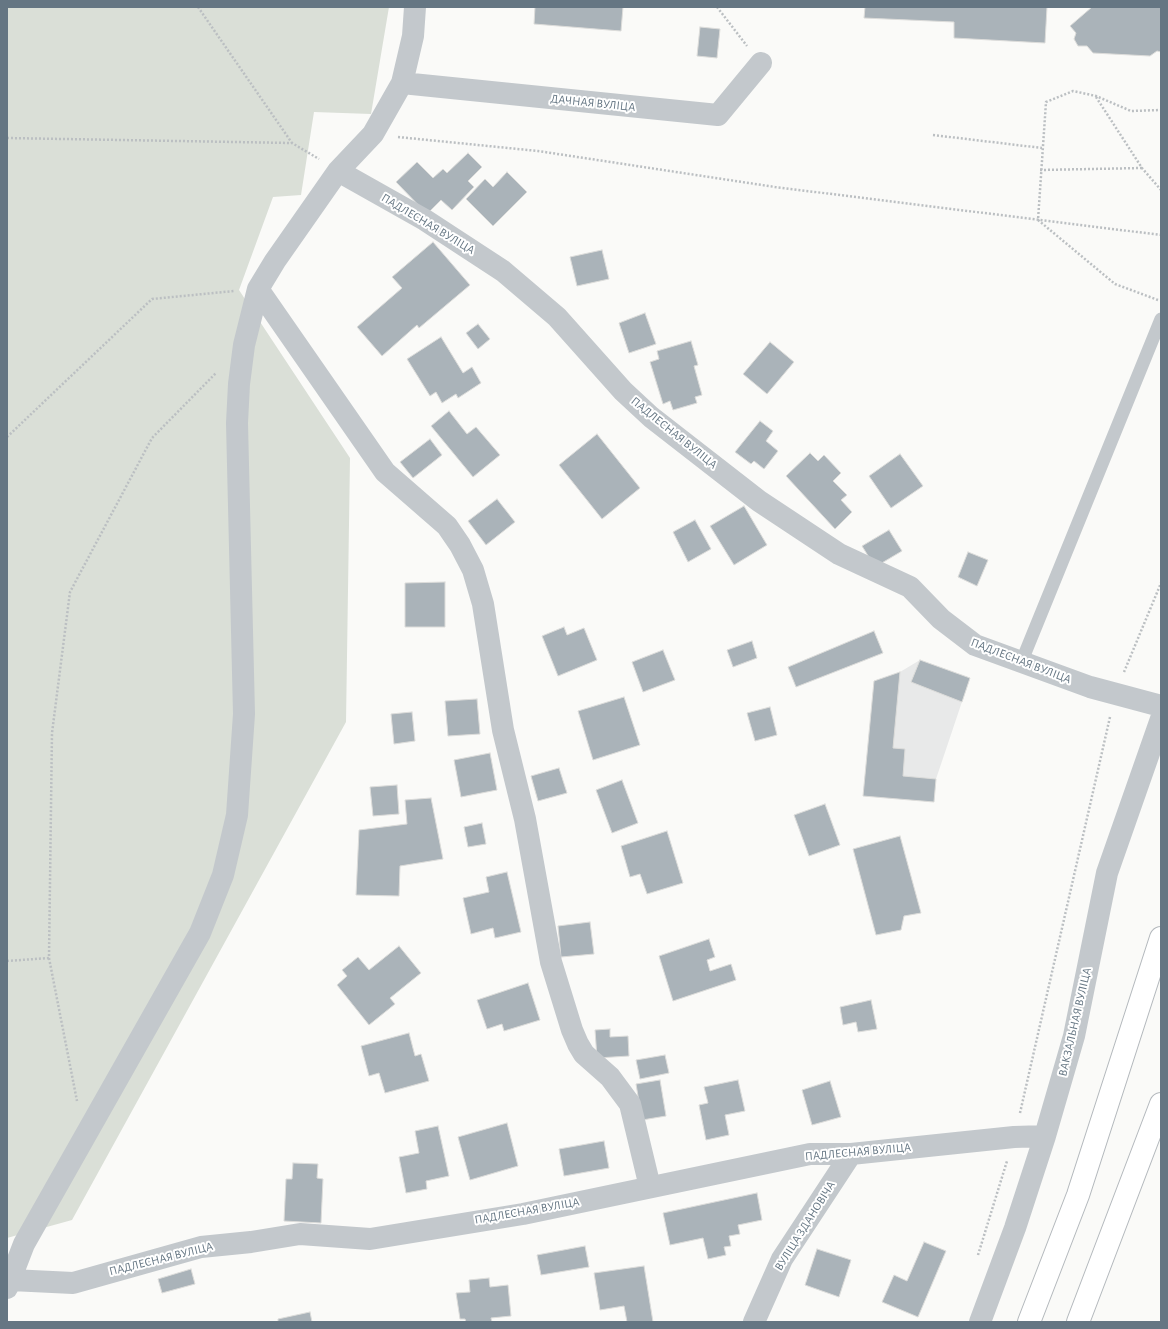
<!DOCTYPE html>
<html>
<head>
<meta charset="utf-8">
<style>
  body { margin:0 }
  #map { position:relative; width:1168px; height:1329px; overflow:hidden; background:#fafaf8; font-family:"Alegreya Sans",sans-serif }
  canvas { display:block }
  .frame { position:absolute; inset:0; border:8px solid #657683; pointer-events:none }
</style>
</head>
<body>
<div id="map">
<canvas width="1168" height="1329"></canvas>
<div class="frame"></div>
</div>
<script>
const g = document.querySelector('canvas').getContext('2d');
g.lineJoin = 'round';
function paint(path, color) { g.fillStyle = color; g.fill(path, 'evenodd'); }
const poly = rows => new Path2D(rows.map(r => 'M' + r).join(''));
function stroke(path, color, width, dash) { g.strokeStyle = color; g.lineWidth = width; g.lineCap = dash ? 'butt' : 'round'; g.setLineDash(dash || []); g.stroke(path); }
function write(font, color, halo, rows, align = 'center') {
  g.font = font + ' "Alegreya Sans",sans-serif'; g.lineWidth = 4; g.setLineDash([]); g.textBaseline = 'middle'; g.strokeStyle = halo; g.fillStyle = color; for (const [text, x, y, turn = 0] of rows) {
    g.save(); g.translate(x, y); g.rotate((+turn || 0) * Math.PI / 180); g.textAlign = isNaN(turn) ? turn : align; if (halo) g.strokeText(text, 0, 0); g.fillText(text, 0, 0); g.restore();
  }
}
paint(poly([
  [920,660,970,678,936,779,934,802,863,796,874,681,900,672]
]), '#e8e9e9');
paint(poly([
  [7,7,389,7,371,114,314,112,301,195,273,197,239,290,350,458,346,722,72,1220,7,1238]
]), '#dadfd7');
const building = poly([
  [535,7,623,7,621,31,534,24,535,7],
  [865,7,1047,7,1045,43,954,38,954,22,864,18,865,7],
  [1092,7,1161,7,1161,52,1157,51,1150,56,1093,53,1087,46,1078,46,1074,39,1076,33,1070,26,1092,7],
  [700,27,720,29,717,58,697,56,700,27],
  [468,153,482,167,468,181,474,187,452,210,441,200,427,214,396,182,417,162,433,178,443,169,447,173,468,153],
  [507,172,527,192,493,226,466,199,485,179,493,187,507,172],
  [433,242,470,285,419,328,417,325,382,356,357,327,402,288,392,277,433,242],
  [602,250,609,279,577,286,570,257,602,250],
  [645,313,656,344,629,353,619,323,645,313],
  [478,324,490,339,478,349,466,333,478,324],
  [441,337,463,373,472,367,481,383,458,398,456,394,442,403,436,392,430,396,407,359,441,337],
  [691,341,698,365,694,366,702,395,695,397,697,403,673,410,670,401,663,404,650,362,659,359,657,351,691,341],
  [770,342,794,362,767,394,743,374,770,342],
  [449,411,467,434,476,427,500,455,473,477,431,426,449,411],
  [760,421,773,431,766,441,778,451,764,469,754,461,751,464,735,452,760,421],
  [597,434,640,488,602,519,559,465,597,434],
  [430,439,442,455,413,478,400,462,430,439],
  [810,453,818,461,824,455,841,473,833,481,847,495,841,500,852,512,835,529,786,476,810,453],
  [900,454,923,486,891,508,869,476,900,454],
  [497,499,515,522,486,545,468,521,497,499],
  [744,506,767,545,734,565,710,526,744,506],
  [695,520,711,549,688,562,673,532,695,520],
  [889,530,902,551,875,567,862,546,889,530],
  [968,552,988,560,977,586,958,577,968,552],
  [445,582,445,627,405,627,405,583,445,582],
  [564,627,567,635,584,628,597,660,558,676,542,636,564,627],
  [874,631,883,653,796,687,788,667,874,631],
  [752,641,757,658,733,667,727,650,752,641],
  [663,650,675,680,643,692,632,662,663,650],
  [920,660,970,678,962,702,911,682,920,660],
  [900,672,893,748,905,749,903,776,936,779,934,802,863,796,874,681,900,672],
  [624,697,640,745,593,760,578,711,624,697],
  [477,699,480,734,448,736,445,701,477,699],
  [770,707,777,735,755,741,747,713,770,707],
  [412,712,415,741,394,744,391,714,412,712],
  [490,753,497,790,461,797,454,760,490,753],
  [559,768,567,793,538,801,531,776,559,768],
  [622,780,638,823,612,833,596,790,622,780],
  [397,785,399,814,373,816,370,787,397,785],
  [431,798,443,859,400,866,399,896,356,895,359,830,407,824,405,800,431,798],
  [825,804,840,845,809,856,794,815,825,804],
  [482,823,486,844,468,847,464,827,482,823],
  [667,831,683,883,647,894,640,874,630,877,621,846,667,831],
  [900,836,921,913,904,916,901,930,876,935,853,849,900,836],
  [507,872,521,932,495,938,493,928,471,934,463,898,489,892,486,877,507,872],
  [590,922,594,954,561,957,558,926,590,922],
  [709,939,715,957,707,960,710,971,731,964,736,980,673,1001,659,956,709,939],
  [399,946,421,973,390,998,395,1004,369,1025,337,985,347,976,342,970,358,957,369,970,399,946],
  [528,983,540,1020,504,1031,502,1024,487,1029,477,1000,528,983],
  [871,1000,877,1029,858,1032,856,1022,843,1025,840,1007,871,1000],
  [610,1029,610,1037,628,1036,629,1056,597,1058,595,1030,610,1029],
  [409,1033,415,1056,421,1054,429,1081,385,1093,379,1073,369,1076,361,1046,409,1033],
  [665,1055,669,1073,640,1079,636,1060,665,1055],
  [660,1080,666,1116,642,1120,636,1084,660,1080],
  [738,1080,745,1111,725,1115,729,1135,706,1140,699,1105,708,1103,704,1087,738,1080],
  [830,1081,841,1117,812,1125,802,1090,830,1081],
  [507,1123,518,1166,470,1180,458,1137,507,1123],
  [438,1126,449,1176,426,1181,427,1189,406,1193,399,1157,419,1153,415,1131,438,1126],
  [604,1141,609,1168,564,1176,559,1149,604,1141],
  [293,1163,318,1164,317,1178,323,1179,321,1223,284,1221,286,1179,292,1179,293,1163],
  [757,1193,762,1220,738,1225,740,1234,729,1236,731,1246,724,1247,726,1255,708,1259,703,1238,670,1245,663,1213,757,1193],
  [924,1242,946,1251,918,1317,882,1302,894,1275,907,1281,924,1242],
  [585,1246,589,1267,541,1275,537,1255,585,1246],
  [817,1249,851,1260,839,1297,805,1285,817,1249],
  [644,1266,653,1322,627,1322,624,1306,600,1310,594,1273,644,1266],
  [191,1269,195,1284,162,1293,158,1279,191,1269],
  [489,1278,490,1287,508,1285,511,1316,491,1318,492,1322,466,1322,465,1319,460,1319,456,1293,470,1292,469,1280,489,1278],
  [310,1312,312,1322,278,1322,278,1319,310,1312]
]);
paint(building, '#aab3b9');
stroke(building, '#dcdcda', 1);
const trunk = poly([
  [1029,1322,1078,1195,1161,938],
  [1078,1322,1161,1104]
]);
stroke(trunk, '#b4b9bd', 24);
stroke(poly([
  [198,7,292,143],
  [717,7,747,46],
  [1096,97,1142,168,1161,190],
  [933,135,1042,148],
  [398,137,538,151,775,187,1161,235],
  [7,138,292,143,319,159],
  [1040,170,1142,168],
  [1158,300,1115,284,1038,220,1046,102,1073,91,1096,96,1131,111,1161,110],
  [7,437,152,299,234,291],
  [1124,672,1161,583],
  [49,958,77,1101],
  [7,961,49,958,52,733,70,592,152,438,216,373],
  [1020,1113,1110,717],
  [978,1255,1007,1161]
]), '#bbbfc2', 2.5, [2, 2]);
stroke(poly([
  [1021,663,1161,319]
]), '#c3c8cc', 13);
stroke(poly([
  [402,83,718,115,761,63],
  [338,171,425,220,503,271,557,317,623,391,651,417,759,501,839,554,910,587,941,619,975,645,1090,687,1161,706],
  [258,289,385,472,447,526,460,545,473,570,483,604,503,730,525,819,551,962,572,1030,578,1044,584,1054,610,1077,630,1104,650,1187],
  [11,1280,73,1283,201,1247,251,1242,300,1234,370,1239,523,1214,810,1154,851,1154,1014,1137,1045,1136],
  [7,1288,24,1244,200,933,223,875,237,815,244,714,237,423,239,384,244,345,258,289,275,261,338,171,373,134,402,83,413,36,415,7],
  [754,1322,782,1259,851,1154],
  [980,1322,1015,1228,1045,1136,1074,1036,1107,873,1161,719]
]), '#c3c8cc', 22);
stroke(trunk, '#fff', 22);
write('12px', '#657683', '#fff', [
  ["ДАЧНАЯ ВУЛІЦА",593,103,6],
  ["ПАДЛЕСНАЯ ВУЛІЦА",428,224,31],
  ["ПАДЛЕСНАЯ ВУЛІЦА",674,433,39],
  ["ПАДЛЕСНАЯ ВУЛІЦА",1021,661,21],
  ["ВАКЗАЛЬНАЯ ВУЛІЦА",1075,1022,-77],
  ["ПАДЛЕСНАЯ ВУЛІЦА",858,1152,-5],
  ["ПАДЛЕСНАЯ ВУЛІЦА",527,1211,-10],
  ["ВУЛІЦА ЗДАНОВІЧА",805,1226,-58],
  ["ПАДЛЕСНАЯ ВУЛІЦА",161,1259,-14]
]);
</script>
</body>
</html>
